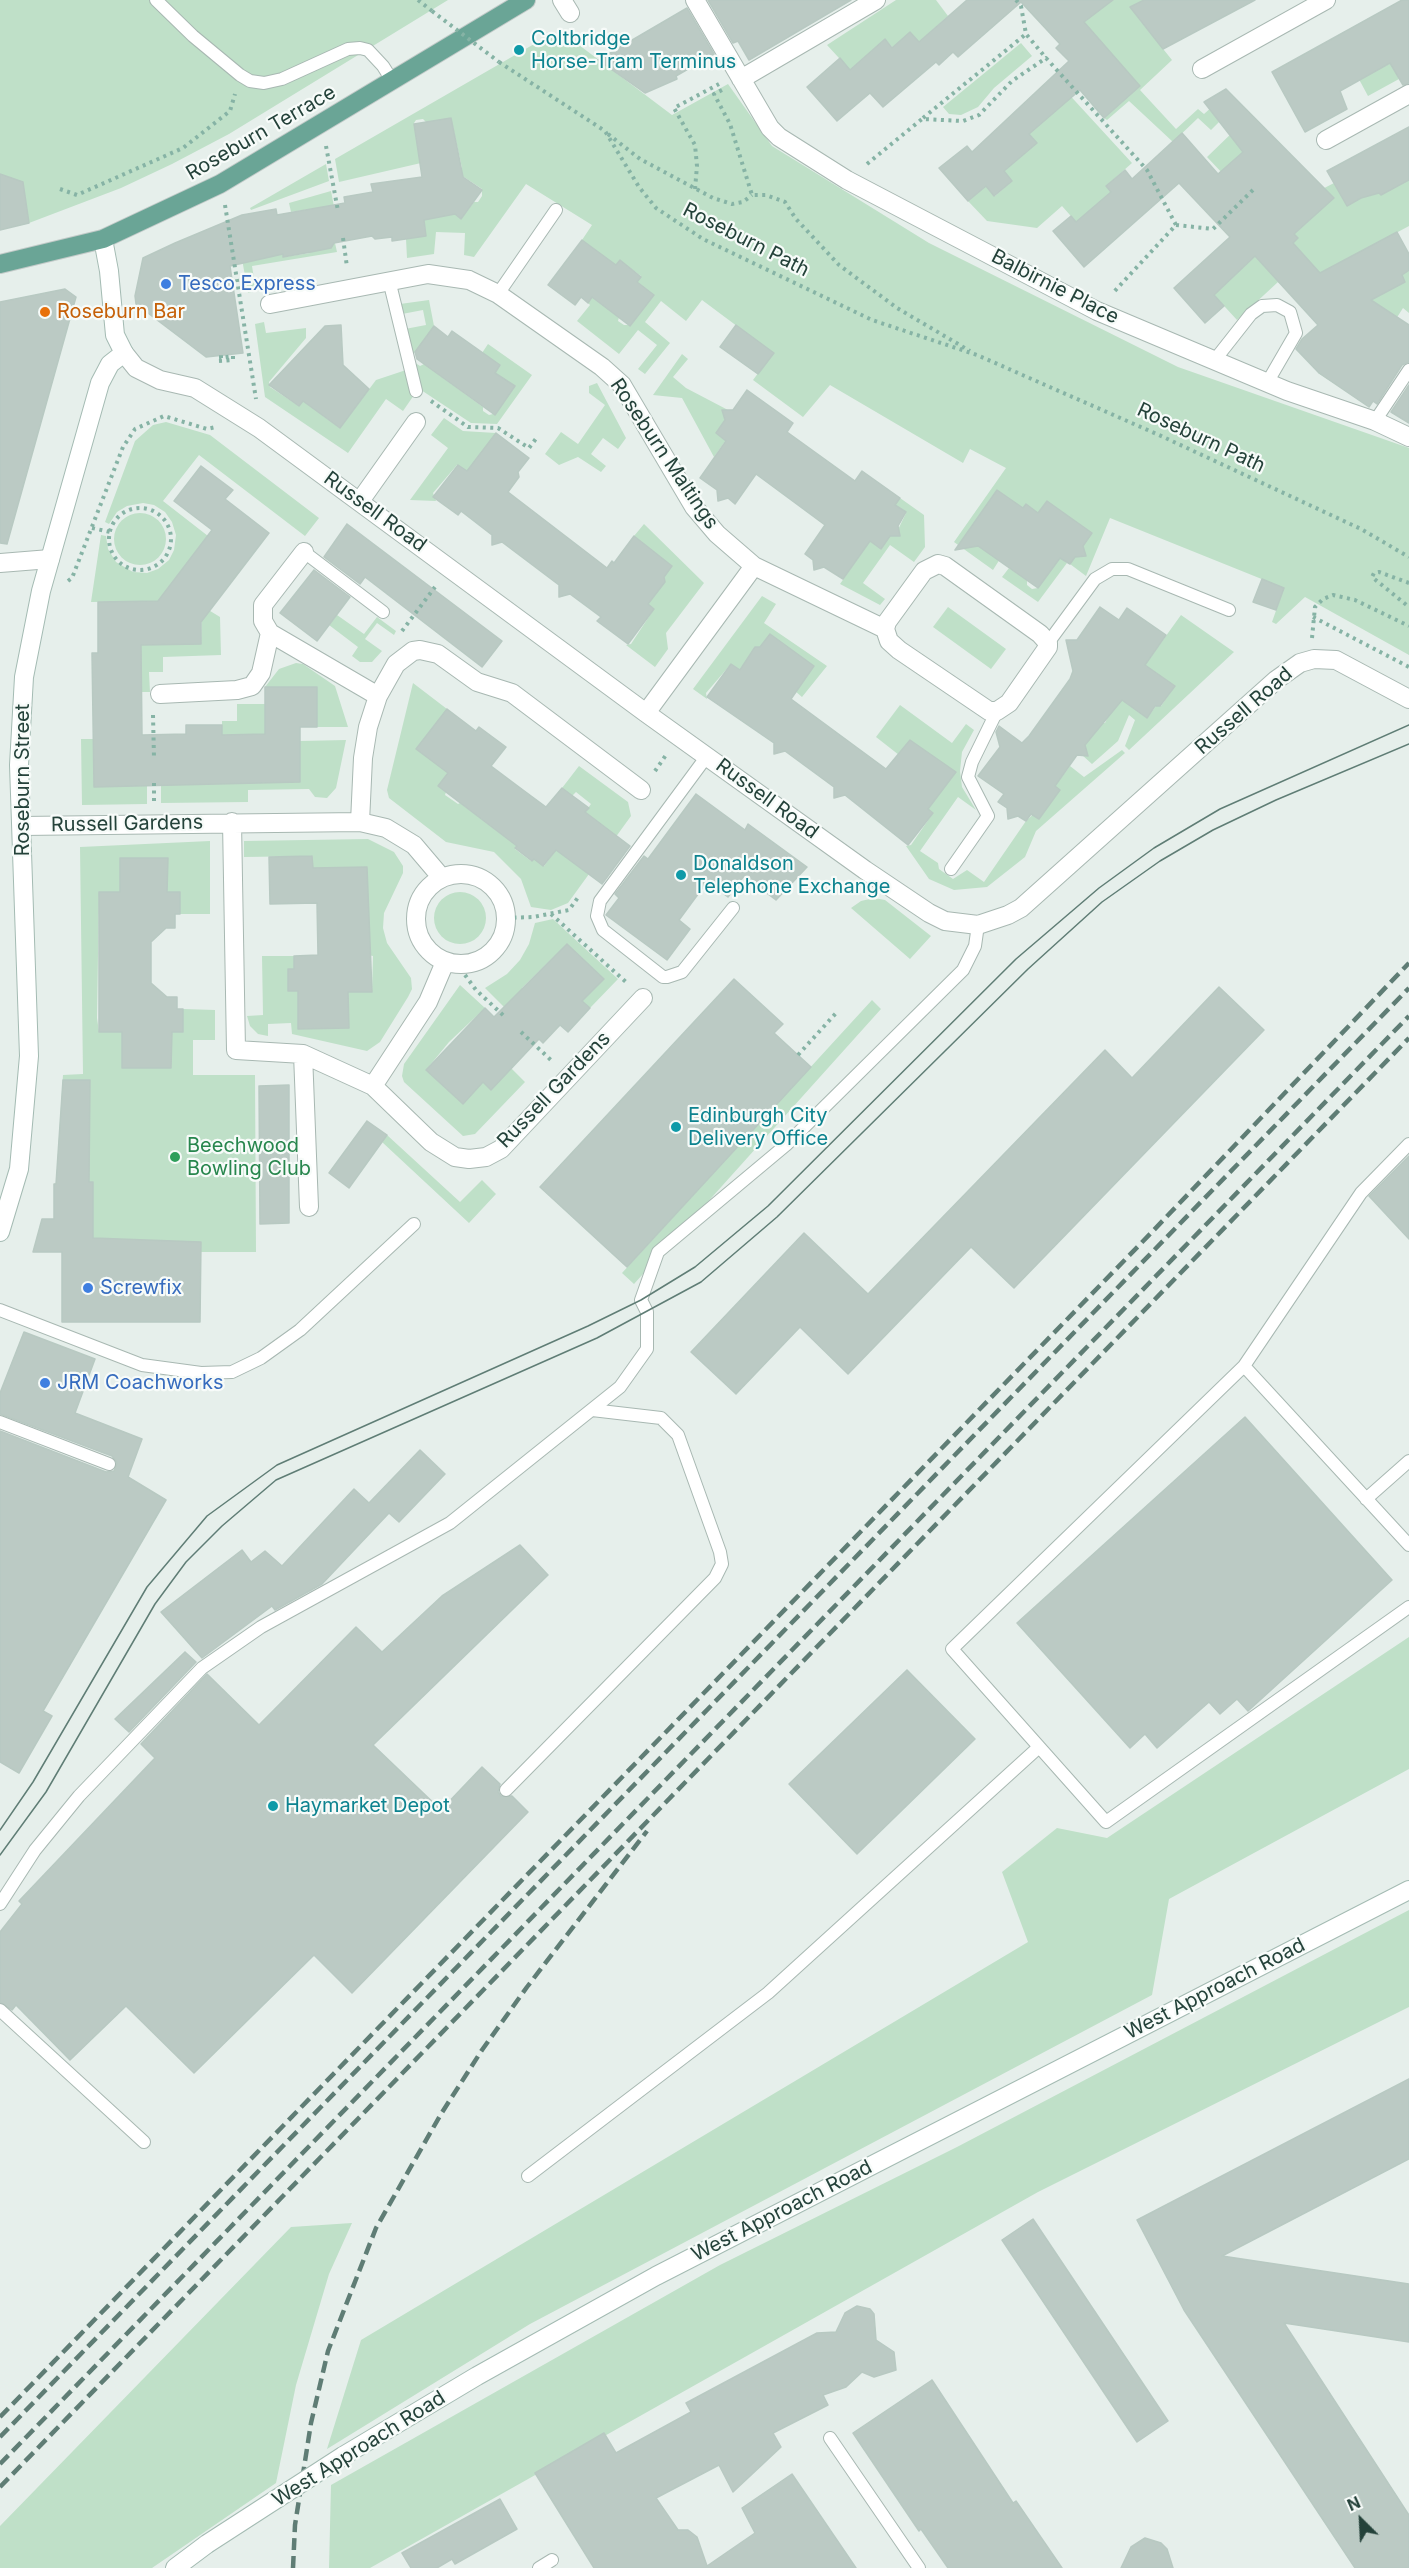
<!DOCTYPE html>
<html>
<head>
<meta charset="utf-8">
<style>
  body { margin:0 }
  #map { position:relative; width:1409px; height:2568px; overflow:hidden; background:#e6efeb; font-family:Inter,sans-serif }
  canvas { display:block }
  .north { position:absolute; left:1331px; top:2490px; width:60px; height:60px; -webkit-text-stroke:4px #f7fbf9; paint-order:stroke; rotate:336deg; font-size:16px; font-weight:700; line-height:24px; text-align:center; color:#24423a }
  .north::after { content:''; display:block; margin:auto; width:21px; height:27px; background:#24423a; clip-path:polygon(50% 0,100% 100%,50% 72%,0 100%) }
</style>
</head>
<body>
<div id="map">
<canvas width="1409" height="2568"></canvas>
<div class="north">N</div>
</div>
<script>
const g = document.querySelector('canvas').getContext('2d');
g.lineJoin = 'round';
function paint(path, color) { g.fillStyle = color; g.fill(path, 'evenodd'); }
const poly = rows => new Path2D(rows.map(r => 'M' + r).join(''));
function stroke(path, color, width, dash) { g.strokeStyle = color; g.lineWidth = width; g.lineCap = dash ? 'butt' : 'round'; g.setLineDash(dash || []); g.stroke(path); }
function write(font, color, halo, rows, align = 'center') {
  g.font = font + ' Inter,sans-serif'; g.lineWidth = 4.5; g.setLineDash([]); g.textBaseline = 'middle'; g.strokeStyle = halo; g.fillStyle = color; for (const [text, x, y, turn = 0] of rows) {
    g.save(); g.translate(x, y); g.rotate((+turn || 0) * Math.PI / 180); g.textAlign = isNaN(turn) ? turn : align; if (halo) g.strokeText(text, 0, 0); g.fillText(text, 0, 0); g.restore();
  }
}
paint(poly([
  [0,0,448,0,229,134,172,164,121,188,29,223,23,182,0,174],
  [896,0,936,0,948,16,919,42,893,48,885,39,850,70,827,45],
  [1088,0,1144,0,1133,6,1139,19,1172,60,1140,90,1176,129,1198,109,1204,114,1214,105,1224,117,1211,130,1198,118,1173,142,1129,101,1107,120,1104,118,1122,66,1084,22,1087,20,1085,17],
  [548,36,575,42,672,115,728,84,772,146,929,243,1178,367,1409,448,1409,655,1305,597,1276,624,1272,622,1284,588,1110,518,1086,576,1070,564,1092,533,1038,513,1026,504,1023,508,997,491,965,536,1000,559,993,570,954,542,1006,468,970,449,963,463,830,385,803,417,753,380,773,353,702,300,686,321,661,301,645,322,670,343,645,374,638,369,657,345,638,330,619,354,577,321,590,305,588,303,592,297,619,317,618,321,624,325,631,325,653,295,637,282,641,276,620,261,615,267,582,240,592,225,526,184,474,257,464,255,465,233,436,232,434,254,407,258,406,239,426,235,424,220,455,214,461,219,474,202,478,202,482,196,482,189,464,177,451,179,450,171,462,168,451,118,426,122,423,119,416,120,414,123,421,163,339,182,335,159],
  [1021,43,1032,56,994,88,978,107,961,115,949,114,943,107],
  [1391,63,1399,79,1368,96,1354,70,1368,75],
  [1053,77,1132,163,1106,186,1111,192,1077,223,1062,206,1037,228,987,221,968,201,986,186,995,196,1012,181,1004,171,1037,143,1029,134,1059,108,1041,87],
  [1236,129,1305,198,1334,183,1377,189,1381,195,1409,180,1409,226,1353,256,1402,275,1409,270,1409,313,1403,308,1349,393,1318,373,1372,323,1345,300,1310,263,1284,287,1278,282,1237,320,1214,295,1255,256,1234,233,1288,247,1298,238,1294,234,1310,220,1280,187,1241,193,1207,157],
  [326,164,329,181,251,210,250,208],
  [331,191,335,212,329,206,291,212,289,203],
  [335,243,337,252,252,266,256,291,248,293,242,259,283,252,284,257,310,253,310,247],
  [429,300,434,326,412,356,414,362,420,366,424,364,483,407,483,411,489,415,493,414,515,386,495,373,482,353,488,344,532,375,497,424,471,423,418,388,405,329,426,325,423,310,402,314,400,304],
  [264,322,266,333,306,328,306,338,269,382,270,387,299,406,308,394,323,416,340,428,376,380,406,370,414,395,403,411,386,399,348,453,265,397,255,324],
  [682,354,688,359,673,377,686,388,728,410,724,415,726,440,714,457,682,398,653,395],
  [597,383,626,438,618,449,603,438,591,454,606,466,601,472,578,457,559,465,545,454,561,432,578,444,605,405,589,393,589,386],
  [444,418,463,431,496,433,467,471,457,465,433,493,436,501,410,500,448,448,431,435],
  [166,422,210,435,319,518,305,536,199,455,163,501,208,536,179,601,91,602,101,535,106,536,108,549,116,562,133,572,147,573,158,569,169,560,174,550,176,535,172,522,165,512,154,505,143,503,127,506,117,512,109,524,105,522,135,441,153,425],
  [900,498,924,515,925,547,914,562,890,545,863,583,885,599,880,605,840,584,870,541,881,549,890,536,895,536,906,513,895,505],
  '114 539a26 26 0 1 1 52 0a26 26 0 1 1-52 0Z',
  [644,524,704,583,666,633,668,649,655,667,626,645,631,644,654,609,644,602,665,582,664,577,672,566,634,536],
  [1060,557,1067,563,1038,602,1002,577,1009,568,1027,580,1027,585,1032,589,1038,588],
  [762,596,776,604,764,623,827,666,802,697,795,691,813,666,770,634,760,648,755,647,743,672,731,664,706,693,707,699,693,689],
  [202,606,220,617,221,655,163,657,163,672,149,672,150,692,142,692,141,654,129,653,129,645,201,644],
  [948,607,1006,649,991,669,933,627],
  [337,615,364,634,377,617,396,631,394,635,377,623,365,639,382,651,372,662,360,662,352,656,358,647,329,625],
  [1181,615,1234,652,1129,750,1125,746,1135,720,1129,715,1118,741,1092,764,1082,755,1086,749,1085,745,1101,723,1105,723,1114,704,1117,706,1122,700,1147,718,1156,706,1161,706,1175,686,1145,665],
  [296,663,303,664,335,686,348,727,317,727,317,687,265,687,279,669],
  [413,683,447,709,416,749,448,773,438,786,446,792,445,795,458,804,460,803,517,846,515,849,531,861,534,859,544,866,556,850,615,835,585,812,591,804,576,792,572,796,562,788,579,766,628,802,631,816,568,903,551,910,531,907,521,879,494,852,446,842,389,798,387,790],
  [237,704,265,704,276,739,248,734,222,735,222,721,237,721],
  [900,705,952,743,966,724,974,730,962,752,960,771,962,787,976,810,958,797,920,851,938,863,939,869,953,879,967,870,984,882,1026,821,1059,790,1055,786,1070,766,1084,777,1122,750,1125,753,1036,831,1025,857,987,887,954,890,929,879,906,846,911,845,933,813,924,806,899,755,876,737],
  [81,739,93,739,94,786,147,786,147,804,82,805],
  [346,740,336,788,327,798,315,797,309,789,248,790,248,802,161,803,161,783,300,782,300,741],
  [368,839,394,852,403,866,403,873,384,913,383,928,387,943,411,978,412,989,408,997,380,1042,367,1051,292,1034,291,1023,268,1024,268,1036,258,1034,250,1026,247,1016,263,1015,262,956,294,956,294,969,288,969,298,991,299,1029,349,1028,348,992,372,991,373,956,368,955,313,868,312,856,244,857,244,841],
  [210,841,210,914,180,914,167,892,167,858,120,892,99,893,97,1018,99,1032,122,1032,122,1068,171,1068,172,1032,183,1032,183,1009,215,1010,215,1040,193,1040,193,1075,255,1075,256,1252,33,1252,42,1219,54,1219,54,1184,56,1183,63,1075,83,1074,80,847],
  '434 918a26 26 0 1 1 52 0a26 26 0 1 1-52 0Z',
  [874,898,885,900,931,936,910,959,851,908,861,901],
  [553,919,618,979,590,1008,582,1001,604,979,567,944,522,988,523,990,506,1009,485,988,507,974,520,960,529,944,535,923],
  [460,985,485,1008,449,1042,426,1070,463,1104,483,1082,491,1090,511,1068,525,1082,475,1134,463,1136,404,1082,402,1076,404,1064],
  [872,1000,881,1009,634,1284,622,1273],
  [387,1135,460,1202,482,1180,496,1194,469,1223,382,1142],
  [1409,1637,1409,1769,1169,1899,1152,1995,530,2324,327,2449,361,2340,1028,1942,1002,1872,1057,1828,1107,1838],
  [1409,1910,1409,2007,1038,2192,370,2568,329,2568,331,2485,720,2265,957,2147],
  [352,2223,329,2274,296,2385,276,2483,152,2568,0,2568,0,2526,291,2227]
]), '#bfe0c8');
const building = poly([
  [708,0,851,0,749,60,738,41,733,43,708,0],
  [967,0,1113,0,1084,22,1140,86,1104,118,1080,90,1029,134,1037,143,1004,171,1012,181,994,196,986,186,968,201,939,168,967,146,972,152,1069,61,1056,48,1060,44,1021,2,958,57,953,52,939,65,936,62,883,107,870,93,837,121,807,87,840,58,850,70,885,39,892,48,910,32,919,42,967,0],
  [1144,0,1255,0,1163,49,1130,7,1144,0],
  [1402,0,1409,0,1409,83,1403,85,1390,63,1340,91,1347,109,1305,132,1272,72,1402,0],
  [687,8,714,54,676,76,677,79,645,93,598,60,687,8],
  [1226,89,1334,198,1294,234,1298,238,1293,243,1320,273,1397,232,1409,254,1409,270,1402,275,1405,282,1371,300,1409,325,1409,362,1402,365,1377,404,1373,401,1369,407,1319,373,1296,349,1302,339,1318,325,1255,256,1214,295,1224,306,1205,323,1174,288,1230,237,1179,183,1084,267,1053,231,1071,216,1076,222,1111,192,1106,186,1125,170,1132,179,1182,133,1218,174,1243,152,1204,102,1226,89],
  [451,118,463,177,482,190,461,219,455,214,424,220,426,236,392,241,392,237,375,239,372,236,334,243,331,248,311,252,283,257,283,254,230,266,243,353,206,357,136,304,135,296,143,258,175,243,242,215,276,209,277,215,345,203,344,197,373,192,371,184,422,177,414,124,451,118],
  [1409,127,1409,180,1381,195,1379,193,1361,198,1347,206,1327,171,1409,127],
  [0,174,23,182,29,223,0,230,0,174],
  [582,240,616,265,620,260,641,277,637,282,654,295,630,326,592,297,588,303,581,297,575,305,548,285,582,240],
  [65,289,76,297,7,544,0,543,0,302,65,289],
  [341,325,343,365,369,389,340,428,303,401,299,406,269,385,325,326,341,325],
  [736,325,774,353,758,374,720,347,736,325],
  [434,326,448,337,452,331,500,365,495,373,515,386,495,415,417,359,415,352,434,326],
  [1409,385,1409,423,1391,412,1409,385],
  [747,390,793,423,787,432,855,481,862,471,900,498,895,505,906,512,898,526,900,536,890,536,881,549,870,541,843,579,824,567,814,570,813,560,805,554,825,525,756,474,735,504,728,498,718,501,717,490,700,478,726,441,716,433,725,420,722,410,733,410,747,390],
  [496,433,529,458,518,472,519,477,508,492,607,568,612,561,614,563,634,536,672,566,664,577,665,582,648,604,654,609,628,644,597,621,601,617,570,594,559,597,559,585,502,542,492,545,492,535,461,511,458,515,433,497,458,465,467,471,496,433],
  [201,466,233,490,225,499,269,533,201,622,201,644,141,645,142,735,186,734,186,725,222,725,222,735,265,734,265,687,317,687,317,727,300,727,300,782,94,787,92,653,98,653,98,602,158,601,212,530,174,501,201,466],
  [997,490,1023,508,1026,504,1038,513,1047,501,1092,533,1083,546,1086,556,1075,557,1070,564,1060,558,1038,588,978,546,955,550,997,490],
  [347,524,502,641,482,667,365,577,360,584,324,557,347,524],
  [314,570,350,597,317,641,280,613,314,570],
  [1262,579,1284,588,1276,610,1253,602,1262,579],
  [1100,607,1119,620,1127,608,1166,635,1145,665,1175,686,1160,706,1155,706,1147,718,1122,700,1085,745,1088,756,1077,755,1055,786,1060,790,1039,819,1031,814,1026,821,1018,816,1008,819,1007,808,998,802,1004,794,978,776,1000,747,996,732,999,726,1022,743,1029,736,1070,679,1073,671,1066,640,1077,640,1100,607],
  [770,634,814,666,791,699,886,769,910,740,956,772,928,809,933,813,908,845,845,795,834,798,834,787,785,751,774,754,774,743,707,697,731,664,740,670,755,647,760,647,770,634],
  [447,709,476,731,479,727,506,747,491,766,519,787,546,807,562,788,589,808,585,812,630,846,602,884,556,850,543,866,534,859,532,861,515,848,517,846,438,786,448,773,416,749,447,709],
  [696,794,745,830,748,824,807,867,776,900,744,876,728,897,707,882,679,920,690,929,667,960,606,915,619,898,615,894,644,856,648,859,696,794],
  [312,856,313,868,367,867,372,992,348,992,349,1028,298,1029,298,991,288,991,288,969,294,969,294,956,318,955,317,903,270,904,269,857,312,856],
  [120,858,168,858,167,892,180,892,180,914,175,914,175,928,166,928,151,942,151,983,167,997,177,997,177,1009,183,1009,183,1032,172,1032,171,1068,122,1068,122,1032,99,1032,99,892,120,892,120,858],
  [567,944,604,979,582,1001,590,1008,568,1032,560,1025,543,1043,539,1039,491,1090,483,1082,463,1104,426,1070,485,1008,494,1017,567,944],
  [734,979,783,1024,774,1033,811,1067,627,1267,540,1187,734,979],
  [1219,987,1264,1030,1014,1288,971,1247,848,1374,800,1327,736,1394,691,1352,804,1233,868,1294,1105,1050,1132,1078,1219,987],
  [63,1080,90,1080,89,1182,93,1182,93,1238,201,1242,200,1322,62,1322,62,1252,33,1252,42,1219,54,1219,54,1184,56,1184,63,1080],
  [289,1085,289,1223,260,1224,259,1086,289,1085],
  [367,1121,387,1135,349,1188,329,1173,367,1121],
  [1409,1156,1409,1239,1369,1196,1409,1156],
  [24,1332,95,1359,75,1413,142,1439,128,1477,166,1500,43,1711,52,1716,19,1773,0,1762,0,1431,106,1472,114,1471,117,1463,112,1456,0,1414,0,1393,24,1332],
  [1245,1417,1392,1580,1248,1711,1237,1699,1220,1714,1209,1702,1157,1748,1145,1734,1130,1748,1017,1623,1245,1417],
  [420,1450,445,1474,399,1522,389,1513,322,1584,275,1610,272,1606,202,1658,161,1612,242,1550,251,1562,265,1551,282,1566,354,1489,369,1503,420,1450],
  [520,1545,548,1575,373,1745,441,1810,482,1767,500,1784,498,1792,501,1796,512,1796,528,1812,352,1993,314,1955,194,2073,126,2006,70,2060,16,2005,12,2010,0,2002,0,1932,22,1904,19,1901,155,1758,141,1744,207,1674,259,1725,356,1627,382,1652,442,1596,520,1545],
  [185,1652,196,1662,129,1732,115,1719,185,1652],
  [907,1670,975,1739,857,1854,789,1784,907,1670],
  [1409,2079,1409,2159,1222,2256,1409,2284,1409,2342,1284,2323,1409,2515,1409,2568,1355,2568,1184,2310,1137,2220,1409,2079],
  [1033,2219,1168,2421,1137,2442,1002,2240,1033,2219],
  [857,2306,870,2309,874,2314,876,2340,894,2352,896,2370,874,2377,862,2372,846,2387,823,2395,828,2405,773,2433,781,2447,733,2492,719,2465,656,2498,678,2530,688,2530,697,2537,707,2566,755,2533,742,2508,792,2474,856,2568,594,2568,535,2473,604,2433,616,2453,691,2412,686,2403,817,2333,836,2332,845,2313,857,2306],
  [932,2380,1013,2503,1016,2501,1062,2568,948,2568,921,2529,919,2531,853,2433,932,2380],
  [500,2499,517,2529,455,2564,452,2559,437,2568,411,2568,402,2553,500,2499],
  [1145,2538,1161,2543,1167,2549,1173,2568,1121,2568,1131,2547,1145,2538]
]);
paint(building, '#bbcac4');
stroke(building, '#b8c9c2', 1.5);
const lane = poly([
  [156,0,193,36,240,75,250,81,264,83,282,79,348,49,360,48,368,50,383,66,393,82],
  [389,280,416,391],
  [498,294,556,210],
  [1214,361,1251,314,1262,306,1277,305,1290,312,1296,333,1267,383],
  [1375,421,1409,370],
  [304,552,383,612],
  [1048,643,1095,579,1112,569,1128,569,1229,610],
  [707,756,600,901,597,916,603,930,663,977,667,977,682,972,733,908],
  [951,869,988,816,968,777,972,762,997,711],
  [1409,1144,1361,1193,1244,1366,1409,1545],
  [0,1310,142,1365,201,1373,232,1372,261,1358,300,1330,414,1224],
  [1244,1366,952,1649,1106,1822,1409,1607],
  [0,1422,109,1464],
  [1366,1499,1409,1461],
  [506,1790,715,1578,722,1564,720,1552,678,1435,661,1418,592,1410],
  [0,1904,35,1850,79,1796,202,1668,261,1627,450,1523,620,1387,647,1349,647,1312,641,1300,658,1252,786,1145,963,970,975,946,978,925],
  [0,2010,144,2142],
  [528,2176,768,1993,1039,1747],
  [830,2438,919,2568],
  [539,2568,552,2560]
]);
const street = poly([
  [562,0,570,13],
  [695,0,770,128,779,137,847,180,1097,311,1287,391,1375,421,1409,437],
  [1202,69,1326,0],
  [741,79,876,0],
  [1326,140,1409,94],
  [270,304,428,274,469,280,498,294,602,367,622,385,694,507,717,534,754,566],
  [124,353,136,368,160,380,195,388,259,428,646,713,865,870,929,913,945,921,978,925,1008,915,1021,908,1276,680,1300,663,1314,659,1336,660,1409,699],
  [360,501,416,422],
  [0,563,50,559],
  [270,633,378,696],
  [160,694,237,690,252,686,261,673,270,633,263,621,263,605,304,552],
  [646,713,754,566,885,629,889,641,899,650,989,711,997,711,1009,703,1048,647,1048,643,1040,634,945,566,938,564,924,571,887,622,885,629],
  [232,822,236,1050,303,1054,373,1086,431,1142,455,1157,469,1159,486,1157,501,1149,643,998],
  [360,822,363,758,368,727,378,696,396,664,413,651,420,650,438,654,477,682,512,693,641,790],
  [22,826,360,822,386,828,414,845,442,878],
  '416 919a45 45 0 1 1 90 0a45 45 0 1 1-90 0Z',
  [303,1054,309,1207],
  [373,1086,428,1002,445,962]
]);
const secondary = poly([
  [0,1232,19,1169,29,1056,19,765,24,677,41,591,100,383,110,364,124,353,115,335,109,271,103,239],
  [343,2456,477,2376,656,2276,1409,1890],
  [175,2568,207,2544]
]);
const primary = poly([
  [0,264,103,239,220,184,526,0]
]);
stroke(lane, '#a8b8b2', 14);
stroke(street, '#a8b8b2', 20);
stroke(secondary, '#a4bbb3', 20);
stroke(primary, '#c2cac8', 20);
stroke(poly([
  [418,0,432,11],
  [1016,0,1021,6,1026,34,1046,58],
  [499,62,605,131,639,187,656,208,703,239,872,320,977,355,1159,435,1361,529,1409,557],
  [722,90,714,94,730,124,752,195,766,195,785,202,796,219,839,265,897,308,970,351],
  [923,118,1026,34],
  [608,134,640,159,713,198,732,204,743,202,752,195],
  [326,146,338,211],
  [867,164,922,119,963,121,979,115,1012,81,1046,58,1147,170,1176,225,1112,294],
  [60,189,77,195,183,148,230,111,235,94],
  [695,189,697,166,695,145,674,108,719,84],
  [225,205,256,399],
  [1176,225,1213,229,1256,187],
  [343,238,347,267],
  [219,361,233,360,233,356,221,358,221,355],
  [431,401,468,427,498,428,529,448,538,436],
  '109 539a31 31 0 1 1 62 0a31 31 0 1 1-62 0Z',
  [92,528,110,532],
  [68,581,72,578,123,447,135,429,164,416,207,429,216,427],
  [1409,583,1379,572,1374,573,1372,577,1409,607],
  [1313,617,1409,667],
  [402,631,435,587],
  [1312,638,1315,607,1323,599,1333,595,1355,600,1409,626],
  [153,715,154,758],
  [655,771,666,755],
  [154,783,154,803],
  [551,914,627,983],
  [506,918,533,917,569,910,579,896],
  [465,975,476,990,504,1016],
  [521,1032,552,1061],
  [798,1055,837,1012]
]), '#86b3a5', 4, [3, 4.5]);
stroke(lane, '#fff', 12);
stroke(street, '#fff', 18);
stroke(secondary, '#fff', 18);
stroke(primary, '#6aa596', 18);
stroke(poly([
  [0,1830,33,1782,147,1587,207,1516,277,1465,588,1326,641,1300,695,1267,768,1206,1016,959,1099,888,1154,848,1220,809,1409,725],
  [0,1855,46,1792,155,1604,186,1562,222,1526,276,1480,597,1338,701,1282,777,1217,1028,969,1102,902,1160,861,1213,830,1276,800,1409,744]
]), '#5f7d75', 1.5);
stroke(poly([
  [0,2417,1151,1233,1409,963],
  [0,2437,1409,988],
  [0,2464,1409,1016],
  [0,2487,1409,1038],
  [293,2568,295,2525,311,2423,328,2351,376,2228,441,2114,482,2050,527,1987,647,1831]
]), '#5f7d75', 4.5, [12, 6]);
const secondaryBridge = poly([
  [207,2544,343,2456]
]);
stroke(secondaryBridge, '#a4bbb3', 20, []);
stroke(poly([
  [432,11,499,62]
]), '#86b3a5', 4, [3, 4.5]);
stroke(secondaryBridge, '#fff', 18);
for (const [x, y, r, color] of [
  [519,50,6,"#0f9aa8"],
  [166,284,6,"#3f7fe0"],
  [45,312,6,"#e8710a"],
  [681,875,6,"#0f9aa8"],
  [676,1127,6,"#0f9aa8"],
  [175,1157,6,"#2e9e5b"],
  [88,1288,6,"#3f7fe0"],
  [45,1383,6,"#3f7fe0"],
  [273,1806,6,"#0f9aa8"]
]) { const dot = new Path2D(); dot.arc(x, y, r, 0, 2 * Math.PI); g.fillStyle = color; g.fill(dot); stroke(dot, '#f7fbf9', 2); }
write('20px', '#0d838f', '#f7fbf9', [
  ["Coltbridge",531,39],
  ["Horse-Tram Terminus",531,62],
  ["Donaldson",693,864],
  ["Telephone Exchange",693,887],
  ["Edinburgh City",688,1116],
  ["Delivery Office",688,1139],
  ["Haymarket Depot",285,1806]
], 'left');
write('20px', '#24423a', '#f7fbf9', [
  ["Roseburn Terrace",261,133,-30],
  ["Roseburn Path",746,240,27],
  ["Balbirnie Place",1055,287,27],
  ["Roseburn Path",1201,438,25],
  ["Roseburn Maltings",664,454,56],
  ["Russell Road",375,512,36],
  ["Russell Road",1244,711,-41],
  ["Roseburn Street",23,780,-90],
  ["Russell Road",767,799,36],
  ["Russell Gardens",127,824,-1],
  ["Russell Gardens",554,1090,-46],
  ["West Approach Road",1215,1989,-27],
  ["West Approach Road",782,2211,-27],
  ["West Approach Road",359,2449,-32]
]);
write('20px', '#366cbe', '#f7fbf9', [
  ["Tesco Express",178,284],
  ["Screwfix",100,1288],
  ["JRM Coachworks",57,1383]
], 'left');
write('20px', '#c56008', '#f7fbf9', [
  ["Roseburn Bar",57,312]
], 'left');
write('20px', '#27864d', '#f7fbf9', [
  ["Beechwood",187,1146],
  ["Bowling Club",187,1169]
], 'left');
</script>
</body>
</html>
